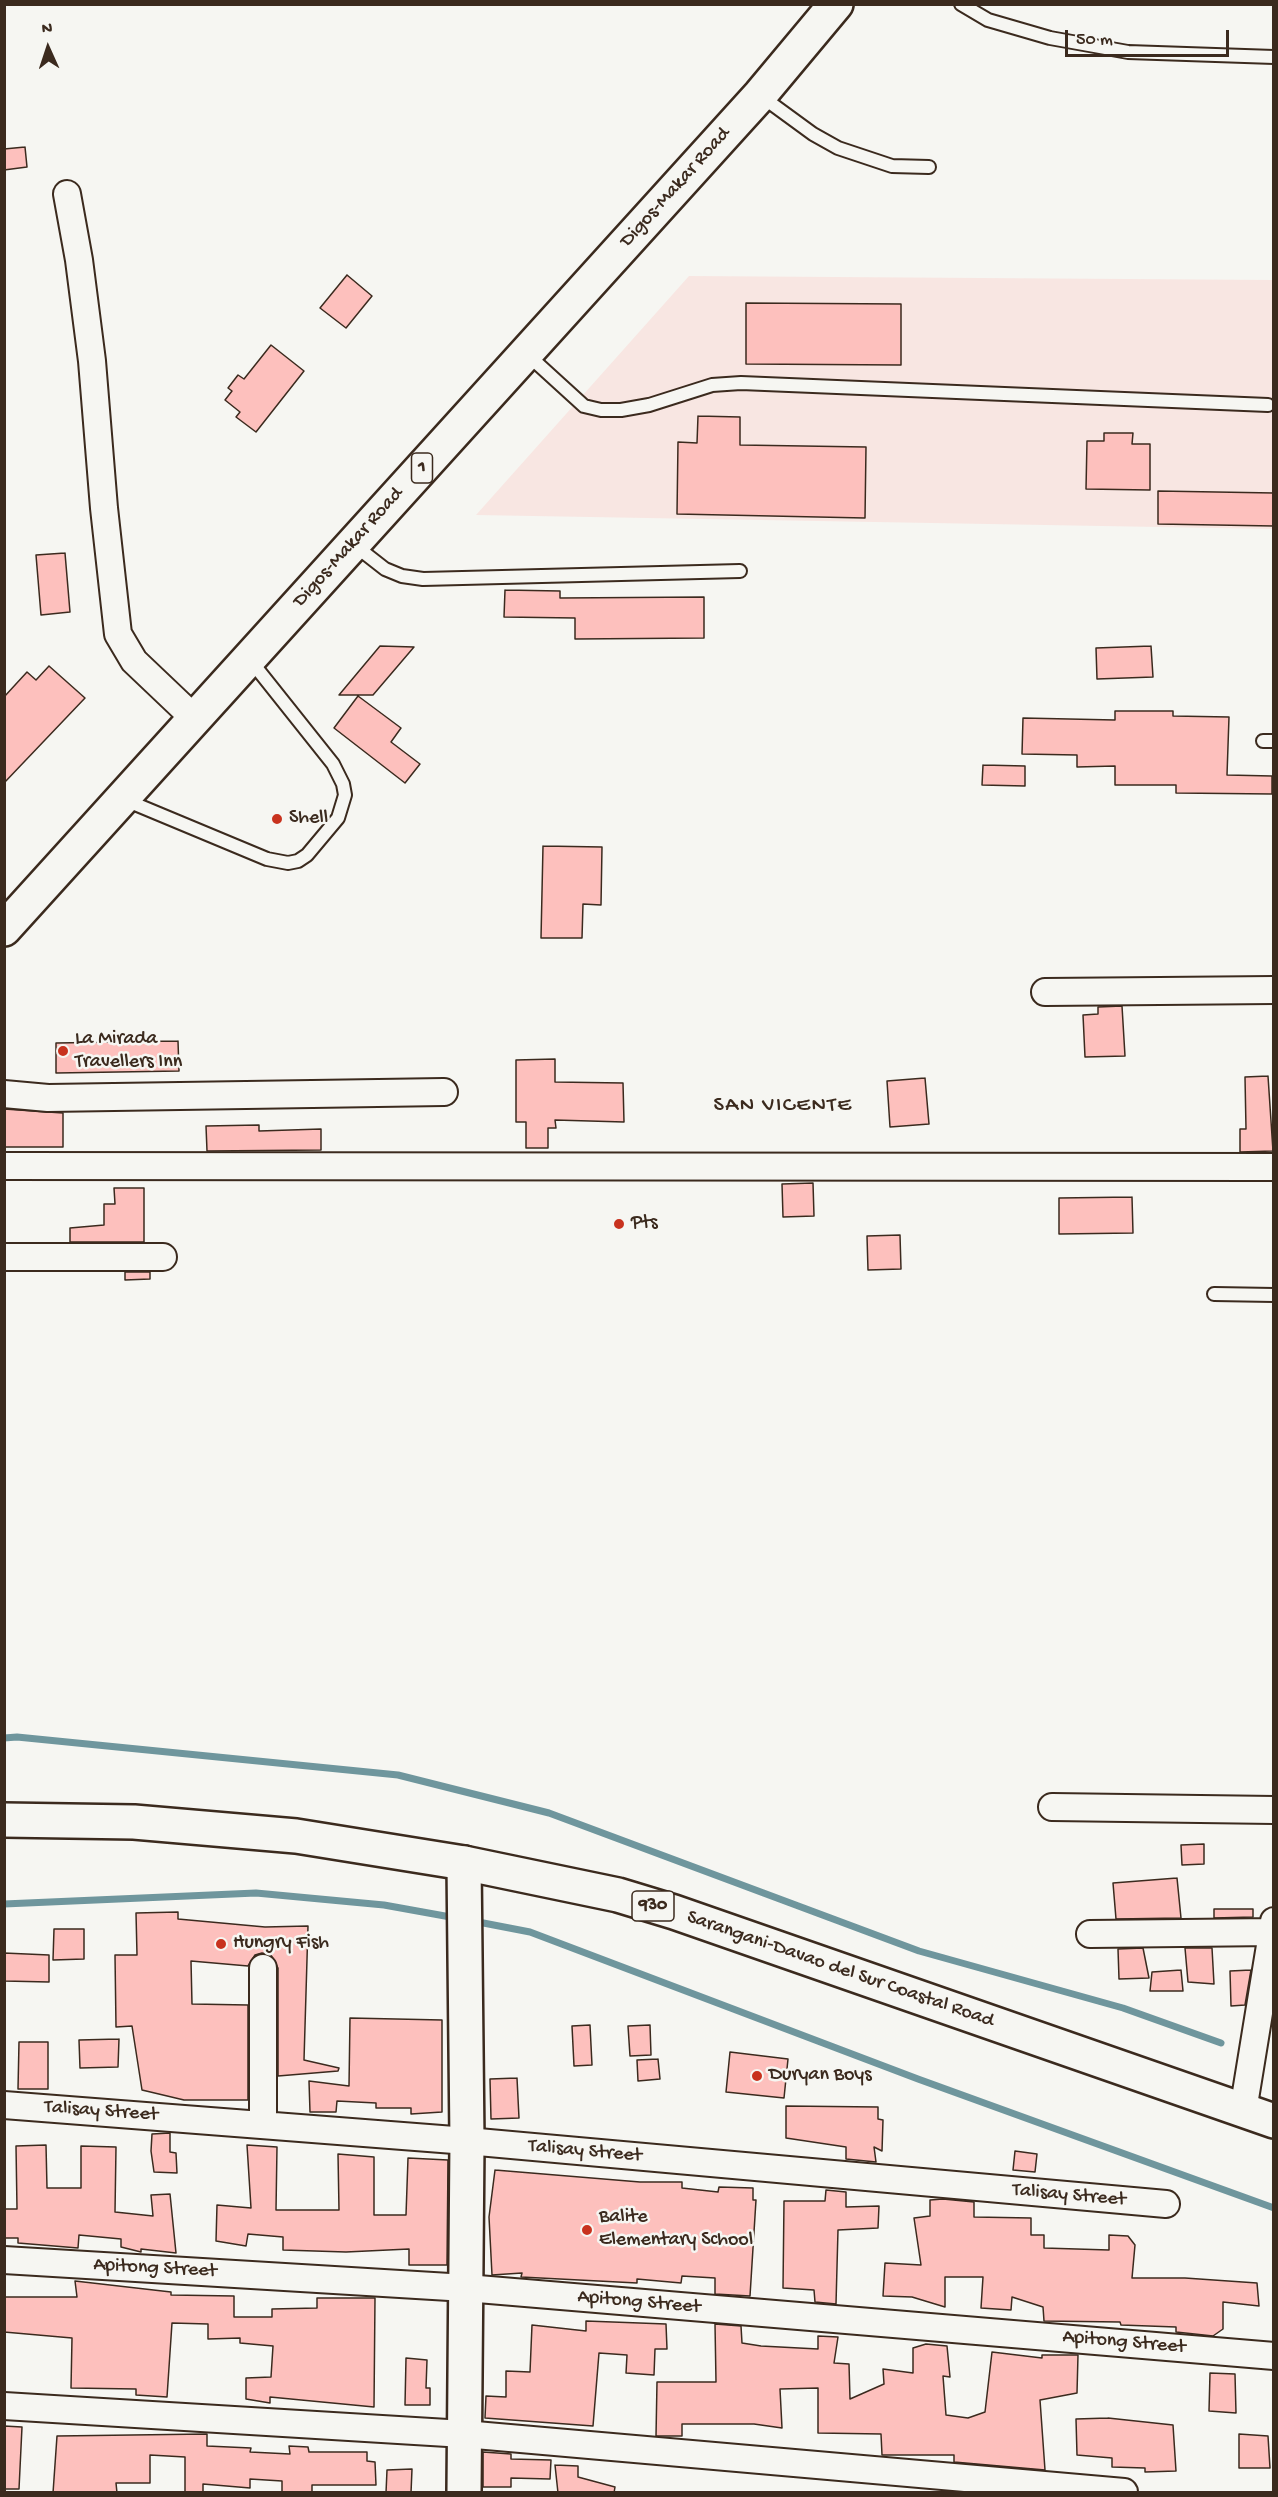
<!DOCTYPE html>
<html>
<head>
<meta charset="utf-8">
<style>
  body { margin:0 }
  #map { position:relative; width:1278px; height:2497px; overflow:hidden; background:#f6f6f2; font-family:"Gochi Hand",sans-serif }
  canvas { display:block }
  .frame { position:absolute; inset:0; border:6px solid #3b2a1e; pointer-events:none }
  .north { position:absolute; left:18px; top:18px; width:60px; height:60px; -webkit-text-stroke:4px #f6f6f2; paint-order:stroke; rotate:357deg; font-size:16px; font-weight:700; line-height:24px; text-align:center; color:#3b2a1e }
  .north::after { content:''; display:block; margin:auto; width:21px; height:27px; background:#3b2a1e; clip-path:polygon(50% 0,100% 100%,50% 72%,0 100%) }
  .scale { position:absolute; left:1065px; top:30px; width:164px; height:27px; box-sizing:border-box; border:3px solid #3b2a1e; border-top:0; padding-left:8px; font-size:18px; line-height:21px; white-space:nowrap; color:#3b2a1e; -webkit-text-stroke:4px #f6f6f2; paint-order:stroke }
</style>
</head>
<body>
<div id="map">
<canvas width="1278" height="2497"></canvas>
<div class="frame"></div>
<div class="north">N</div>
<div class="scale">50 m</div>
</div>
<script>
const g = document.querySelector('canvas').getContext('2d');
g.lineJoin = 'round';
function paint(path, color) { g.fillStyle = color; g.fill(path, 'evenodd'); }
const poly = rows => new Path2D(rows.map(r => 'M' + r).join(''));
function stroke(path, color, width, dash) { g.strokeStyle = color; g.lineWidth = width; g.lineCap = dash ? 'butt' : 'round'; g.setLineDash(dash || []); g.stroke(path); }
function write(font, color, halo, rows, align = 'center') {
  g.font = font + ' "Gochi Hand",sans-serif'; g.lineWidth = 5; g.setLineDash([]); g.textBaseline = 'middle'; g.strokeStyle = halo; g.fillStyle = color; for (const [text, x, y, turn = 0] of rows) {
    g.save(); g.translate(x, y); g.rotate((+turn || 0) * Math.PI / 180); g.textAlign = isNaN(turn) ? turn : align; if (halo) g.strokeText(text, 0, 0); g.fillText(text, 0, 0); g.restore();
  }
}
paint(poly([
  [689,276,1273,280,1273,529,476,515]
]), '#f8e6e2');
stroke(poly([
  [4,1738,17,1737,398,1775,549,1813,919,1951,1123,2008,1221,2043],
  [4,1904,256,1893,384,1905,456,1918],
  [473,1921,530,1932,918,2079,1274,2208]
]), '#6f969d', 7);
const building = poly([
  [25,147,27,167,4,170,4,149,25,147],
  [347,275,372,296,346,328,320,308,347,275],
  [746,303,901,304,901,365,746,364,746,303],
  [271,345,304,371,256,432,236,417,240,412,225,400,232,391,228,388,238,375,244,379,271,345],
  [698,416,740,417,740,445,866,447,865,518,677,514,678,442,697,443,698,416],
  [1104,433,1133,433,1132,444,1150,444,1150,490,1086,489,1087,441,1104,441,1104,433],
  [1158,491,1274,493,1274,526,1158,524,1158,491],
  [65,553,70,612,41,615,36,555,65,553],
  [505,590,560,591,560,598,704,597,704,638,575,639,575,618,504,617,505,590],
  [380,646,414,647,373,695,339,695,380,646],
  [1151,646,1153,677,1097,679,1096,648,1151,646],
  [49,666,85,698,4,783,4,697,27,672,36,680,49,666],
  [358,696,401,728,391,742,420,764,405,783,334,728,358,696],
  [1115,711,1173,711,1173,716,1229,717,1227,775,1272,776,1272,794,1176,793,1176,785,1115,785,1115,766,1077,767,1077,755,1022,754,1023,718,1115,720,1115,711],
  [983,765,1025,766,1025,786,982,785,983,765],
  [543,846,602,847,601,905,583,904,582,938,541,938,543,846],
  [1122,1006,1125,1056,1085,1057,1083,1015,1098,1014,1098,1007,1122,1006],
  [178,1041,179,1071,56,1073,56,1043,178,1041],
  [555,1059,555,1082,623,1083,624,1122,555,1120,556,1128,548,1128,548,1148,526,1148,526,1122,516,1122,516,1060,555,1059],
  [1268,1076,1273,1151,1240,1152,1240,1129,1246,1129,1245,1077,1268,1076],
  [925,1078,929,1124,890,1127,887,1081,925,1078],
  [4,1109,63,1113,63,1147,4,1147,4,1109],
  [259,1125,259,1131,321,1129,321,1150,207,1151,206,1126,259,1125],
  [813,1183,814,1216,783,1217,782,1184,813,1183],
  [114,1188,144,1188,144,1242,70,1242,70,1228,104,1225,104,1204,115,1204,114,1188],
  [1132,1197,1133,1233,1059,1234,1059,1198,1132,1197],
  [900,1235,901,1269,868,1270,867,1236,900,1235],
  [125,1272,150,1272,150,1279,125,1280,125,1272],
  [1204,1844,1204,1864,1182,1865,1181,1845,1204,1844],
  [1177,1878,1181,1918,1116,1919,1113,1883,1177,1878],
  [1214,1909,1253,1909,1253,1917,1214,1918,1214,1909],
  [178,1912,178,1919,265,1927,308,1926,304,2060,339,2068,338,2071,278,2076,278,1968,271,1955,262,1953,255,1955,248,1966,191,1961,192,2004,248,2005,248,2100,184,2100,142,2090,132,2026,116,2027,115,1955,137,1955,136,1913,178,1912],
  [54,1929,84,1929,84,1959,53,1960,54,1929],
  [1143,1948,1149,1978,1119,1979,1118,1949,1143,1948],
  [1185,1948,1212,1948,1214,1984,1188,1982,1185,1948],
  [4,1953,49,1955,49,1982,4,1981,4,1953],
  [1181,1970,1183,1991,1150,1991,1152,1972,1181,1970],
  [1251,1970,1245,2005,1231,2006,1230,1971,1251,1970],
  [350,2018,442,2020,442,2112,411,2114,411,2108,376,2108,376,2103,337,2101,336,2112,310,2112,309,2081,349,2086,350,2018],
  [590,2025,592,2065,574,2066,572,2026,590,2025],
  [650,2025,651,2055,630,2056,628,2026,650,2025],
  [119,2039,118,2067,80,2068,79,2040,119,2039],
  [19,2042,48,2042,48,2089,18,2089,19,2042],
  [730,2052,788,2059,784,2098,726,2092,730,2052],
  [658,2059,660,2079,638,2081,637,2060,658,2059],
  [517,2078,519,2118,491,2119,490,2079,517,2078],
  [786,2106,878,2107,878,2119,883,2120,882,2151,874,2147,876,2162,846,2159,846,2147,786,2138,786,2106],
  [170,2133,170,2152,176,2153,177,2173,154,2172,151,2151,152,2134,170,2133],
  [46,2145,47,2188,81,2188,81,2146,116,2147,115,2212,153,2216,151,2195,170,2194,176,2253,141,2249,141,2252,121,2247,121,2239,79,2235,78,2248,18,2243,18,2238,4,2238,4,2209,17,2209,16,2146,46,2145],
  [247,2145,277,2147,276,2210,339,2210,338,2154,374,2157,374,2215,406,2215,408,2158,448,2160,447,2265,409,2265,409,2249,346,2252,283,2250,283,2237,248,2234,246,2246,216,2241,217,2205,251,2208,247,2145],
  [1015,2151,1037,2154,1035,2172,1013,2170,1015,2151],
  [495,2170,640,2182,682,2182,682,2188,718,2192,719,2187,753,2188,753,2200,756,2200,750,2296,715,2294,715,2278,682,2276,681,2283,637,2279,637,2283,521,2277,522,2273,492,2275,489,2217,495,2170],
  [826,2190,846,2192,846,2207,879,2206,878,2228,838,2230,836,2304,815,2302,814,2290,783,2288,784,2201,825,2201,826,2190],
  [943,2199,974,2202,974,2217,1031,2218,1031,2235,1044,2235,1044,2248,1109,2250,1109,2235,1128,2236,1135,2245,1132,2278,1185,2278,1257,2283,1259,2306,1223,2302,1223,2329,1213,2336,1176,2332,1176,2327,1121,2325,1120,2322,1044,2321,1043,2307,1012,2297,1011,2310,981,2308,983,2277,945,2277,945,2307,912,2297,883,2296,885,2263,921,2265,914,2218,930,2216,930,2200,943,2199],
  [75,2281,171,2292,171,2295,234,2296,234,2317,272,2317,272,2309,317,2308,317,2298,375,2298,374,2407,270,2397,270,2403,246,2399,246,2378,271,2377,273,2346,240,2343,240,2338,208,2339,208,2324,172,2323,167,2397,136,2395,136,2389,71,2388,72,2338,4,2332,4,2297,77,2297,75,2281],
  [586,2321,666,2324,667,2349,655,2349,654,2375,626,2373,627,2355,599,2353,593,2426,485,2418,486,2396,506,2397,506,2371,530,2372,532,2325,586,2331,586,2321],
  [715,2324,741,2326,742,2343,761,2346,818,2349,818,2336,838,2337,834,2363,849,2364,850,2399,884,2384,883,2369,913,2373,913,2348,926,2344,947,2346,950,2377,943,2376,946,2415,968,2418,985,2412,992,2352,1042,2358,1042,2355,1078,2355,1077,2393,1040,2400,1045,2470,954,2462,954,2455,882,2455,881,2434,818,2433,818,2388,780,2389,782,2428,754,2424,682,2424,682,2436,656,2436,657,2382,716,2382,715,2324],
  [406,2358,427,2360,426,2388,430,2388,430,2405,405,2405,406,2358],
  [1210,2373,1235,2374,1236,2413,1209,2411,1210,2373],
  [1108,2418,1173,2425,1176,2471,1145,2472,1145,2468,1112,2467,1112,2458,1077,2455,1076,2419,1108,2418],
  [4,2426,22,2427,19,2489,4,2489,4,2426],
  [207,2434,207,2446,251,2448,250,2452,290,2454,289,2446,308,2447,309,2452,367,2452,367,2461,375,2462,376,2485,312,2485,312,2493,282,2493,282,2481,250,2479,250,2488,203,2484,203,2493,185,2493,185,2457,150,2455,150,2483,116,2483,117,2493,53,2493,57,2436,207,2434],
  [1239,2434,1268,2436,1270,2468,1239,2468,1239,2434],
  [483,2452,511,2454,511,2459,551,2460,550,2479,511,2478,511,2487,483,2487,483,2452],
  [555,2465,578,2466,578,2477,615,2487,614,2493,558,2493,555,2465],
  [412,2469,411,2493,386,2493,387,2470,412,2469]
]);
paint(building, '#fdc0bd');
stroke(building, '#3b2a1e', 1.5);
const lane = poly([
  [961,4,988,20,1050,38,1128,52,1274,57],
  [761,96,813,134,838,148,892,166,929,167],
  [528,355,584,406,601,410,621,410,649,405,712,385,741,383,1268,405],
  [353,544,385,569,402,576,423,579,740,571],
  [1263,741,1274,741],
  [123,799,267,859,288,863,298,861,307,855,338,818,345,795,343,784,333,764,251,661],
  [1214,1294,1274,1295]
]);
const street = poly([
  [67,194,79,260,92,361,104,508,118,634,134,661,195,719],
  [1045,992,1274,990],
  [4,1094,48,1098,444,1092],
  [4,1166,1274,1167],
  [4,1257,163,1257],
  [1052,1807,1274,1810],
  [1090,1934,1274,1932],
  [263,1968,263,2125],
  [4,2105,467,2141,1166,2204],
  [1243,2111,1274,1921],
  [4,2260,466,2288,1274,2356],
  [4,2406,464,2434,1124,2492]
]);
const secondary = poly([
  [464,2492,467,2141,464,1863]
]);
const primary = poly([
  [4,929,760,95,836,4],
  [4,1820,134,1822,296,1836,464,1863,618,1895,674,1912,1274,2121]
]);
stroke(lane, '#3b2a1e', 16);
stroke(street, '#3b2a1e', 30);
stroke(secondary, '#3b2a1e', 38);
stroke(primary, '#3b2a1e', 38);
stroke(lane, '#f6f6f2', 12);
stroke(street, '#f6f6f2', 26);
stroke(secondary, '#f6f6f2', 33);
stroke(primary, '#f6f6f2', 33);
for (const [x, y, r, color] of [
  [277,819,6,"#c8321e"],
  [63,1051,6,"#c8321e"],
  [619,1224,6,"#c8321e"],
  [221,1944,6,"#c8321e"],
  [757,2076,6,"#c8321e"],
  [587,2230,6,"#c8321e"]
]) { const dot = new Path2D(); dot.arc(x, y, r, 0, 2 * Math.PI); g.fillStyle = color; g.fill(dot); stroke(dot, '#f6f6f2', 2); }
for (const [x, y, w] of [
  [422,468,21],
  [653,1906,42]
]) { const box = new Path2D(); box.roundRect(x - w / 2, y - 15, w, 30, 4.5); g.fillStyle = '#f6f6f2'; g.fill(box); stroke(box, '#3b2a1e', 1.5); }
write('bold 18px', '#3b2a1e', null, [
  ["1",422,468],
  ["930",653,1906]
]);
write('20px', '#3b2a1e', '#f6f6f2', [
  ["Digos-Makar Road",676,188,-48],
  ["Digos-Makar Road",349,548,-48],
  ["Sarangani-Davao del Sur Coastal Road",840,1970,19],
  ["Talisay Street",101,2112,4],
  ["Talisay Street",585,2152,5],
  ["Talisay Street",1069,2196,5],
  ["Apitong Street",155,2269,3],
  ["Apitong Street",639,2303,5],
  ["Apitong Street",1124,2343,5]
]);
write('20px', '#3b2a1e', '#f6f6f2', [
  ["Shell",289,819],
  ["La Mirada",75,1040],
  ["Travellers Inn",75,1063],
  ["Pts",631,1224],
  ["Hungry Fish",233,1944],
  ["Duryan Boys",769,2076],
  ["Balite",599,2218],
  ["Elementary School",599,2241]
], 'left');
g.letterSpacing = '1.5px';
write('22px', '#3b2a1e', '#f6f6f2', [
  ["SAN VICENTE",783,1107]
]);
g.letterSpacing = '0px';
</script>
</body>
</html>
